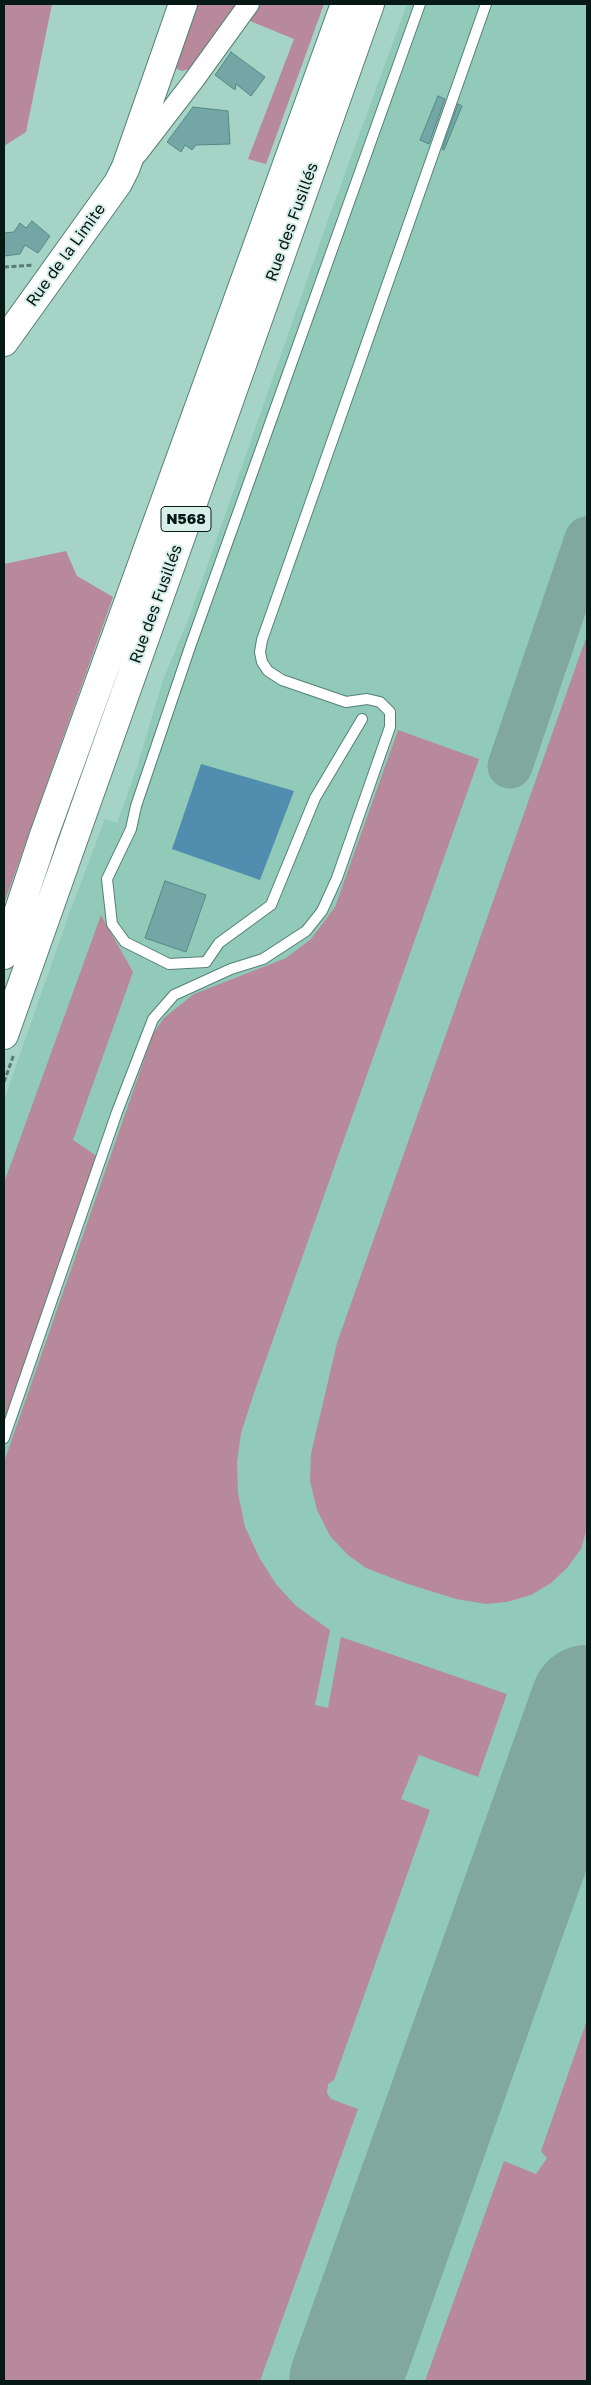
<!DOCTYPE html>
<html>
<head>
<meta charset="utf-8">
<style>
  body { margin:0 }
  #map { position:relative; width:591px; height:2385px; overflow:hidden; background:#a5d4c6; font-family:"Golos Text",sans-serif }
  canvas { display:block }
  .frame { position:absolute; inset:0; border:5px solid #071914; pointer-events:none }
</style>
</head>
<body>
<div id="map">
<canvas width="591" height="2385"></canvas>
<div class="frame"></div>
</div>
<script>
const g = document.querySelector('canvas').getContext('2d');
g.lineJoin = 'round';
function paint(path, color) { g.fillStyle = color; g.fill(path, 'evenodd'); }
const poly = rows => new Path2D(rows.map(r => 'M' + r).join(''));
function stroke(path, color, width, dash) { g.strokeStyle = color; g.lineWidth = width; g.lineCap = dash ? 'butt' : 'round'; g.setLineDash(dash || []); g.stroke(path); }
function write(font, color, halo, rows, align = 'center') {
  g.font = font + ' "Golos Text",sans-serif'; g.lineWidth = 4; g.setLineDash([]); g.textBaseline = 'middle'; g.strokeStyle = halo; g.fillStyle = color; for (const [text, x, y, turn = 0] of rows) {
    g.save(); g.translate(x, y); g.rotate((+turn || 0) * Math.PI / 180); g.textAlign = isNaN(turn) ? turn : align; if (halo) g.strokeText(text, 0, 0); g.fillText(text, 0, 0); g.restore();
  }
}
paint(poly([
  [407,4,587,4,587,2381,4,2381,4,1100,69,914,105,819,117,823,137,767,163,680,190,615,328,220]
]), '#91cab8');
paint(poly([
  [4,4,52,4,26,132,4,146],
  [188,4,239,4,193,68,182,71,174,68],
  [249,4,324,4,266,164,248,159,294,39,250,21,243,12],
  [66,551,77,576,113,597,4,904,4,564],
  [587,635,587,1528,581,1549,567,1568,551,1583,531,1595,507,1602,486,1604,456,1599,405,1583,366,1568,348,1555,330,1536,317,1510,310,1481,311,1454,337,1343],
  [398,730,479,759,254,1393,241,1433,237,1462,238,1493,245,1527,260,1559,276,1584,296,1606,330,1630,315,1705,328,1708,341,1637,507,1694,478,1777,419,1755,401,1799,430,1810,334,2080,328,2084,327,2093,331,2099,358,2109,260,2381,4,2381,4,1462,153,1034,164,1018,194,994,286,958,311,939,335,907],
  [101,915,133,972,73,1140,101,1159,4,1438,4,1183],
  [587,2020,587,2381,425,2381,504,2161,536,2174,547,2158,541,2151]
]), '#b7899b');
paint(poly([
  [201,764,294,791,260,880,172,849]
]), '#518dae');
stroke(poly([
  [510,766,587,539]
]), '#80a89c', 45);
stroke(poly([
  [345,2381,587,1701]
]), '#80a89c', 112);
const building = poly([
  [231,52,265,77,251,96,236,84,235,90,215,75,231,52],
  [438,96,445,99,429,144,420,140,438,96],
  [458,104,462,106,444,150,442,149,458,104],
  [193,107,228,111,230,144,196,145,192,150,185,145,181,152,167,142,193,107],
  [32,221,50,236,38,253,25,245,20,254,4,256,4,233,14,232,20,223,26,228,32,221],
  [165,881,206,895,186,952,145,938,165,881]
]);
paint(building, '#74a6a5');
stroke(building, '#568886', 1);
const lane = poly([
  [206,962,169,964,125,942,112,924,107,879,131,829,136,806,190,647,420,4],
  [206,962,219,943,271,905,315,798,362,719],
  [4,1438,117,1112,153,1019,174,995,231,969,263,959,306,931,322,911,337,878,390,727,390,712,380,702,367,699,346,702,282,680,268,671,262,662,260,652,262,640,486,4]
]);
const street = poly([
  [137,154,194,80,249,4]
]);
const secondary = poly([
  [4,342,118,183,126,167,183,4]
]);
const highway = poly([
  [4,955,44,835,345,4],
  [4,1035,370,4]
]);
stroke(lane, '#558174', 12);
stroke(street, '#558174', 22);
stroke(secondary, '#558174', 30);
stroke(highway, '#558174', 30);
stroke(poly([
  [4,267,34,265],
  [4,1082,14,1054]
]), '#5a7b72', 3, [5, 2.5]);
stroke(lane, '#fff', 10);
stroke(street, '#fff', 20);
stroke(secondary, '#fff', 28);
stroke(highway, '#fff', 28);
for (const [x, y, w] of [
  [186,519,50]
]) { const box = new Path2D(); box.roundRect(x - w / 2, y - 12.5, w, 25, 4); g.fillStyle = '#d8efe8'; g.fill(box); stroke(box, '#071914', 1); }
write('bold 15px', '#071914', null, [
  ["N568",186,519]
]);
write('16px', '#071914', '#d8efe8', [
  ["Rue des Fusillés",292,222,-70],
  ["Rue de la Limite",66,255,-54],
  ["Rue des Fusillés",156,604,-70]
]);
</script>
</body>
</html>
